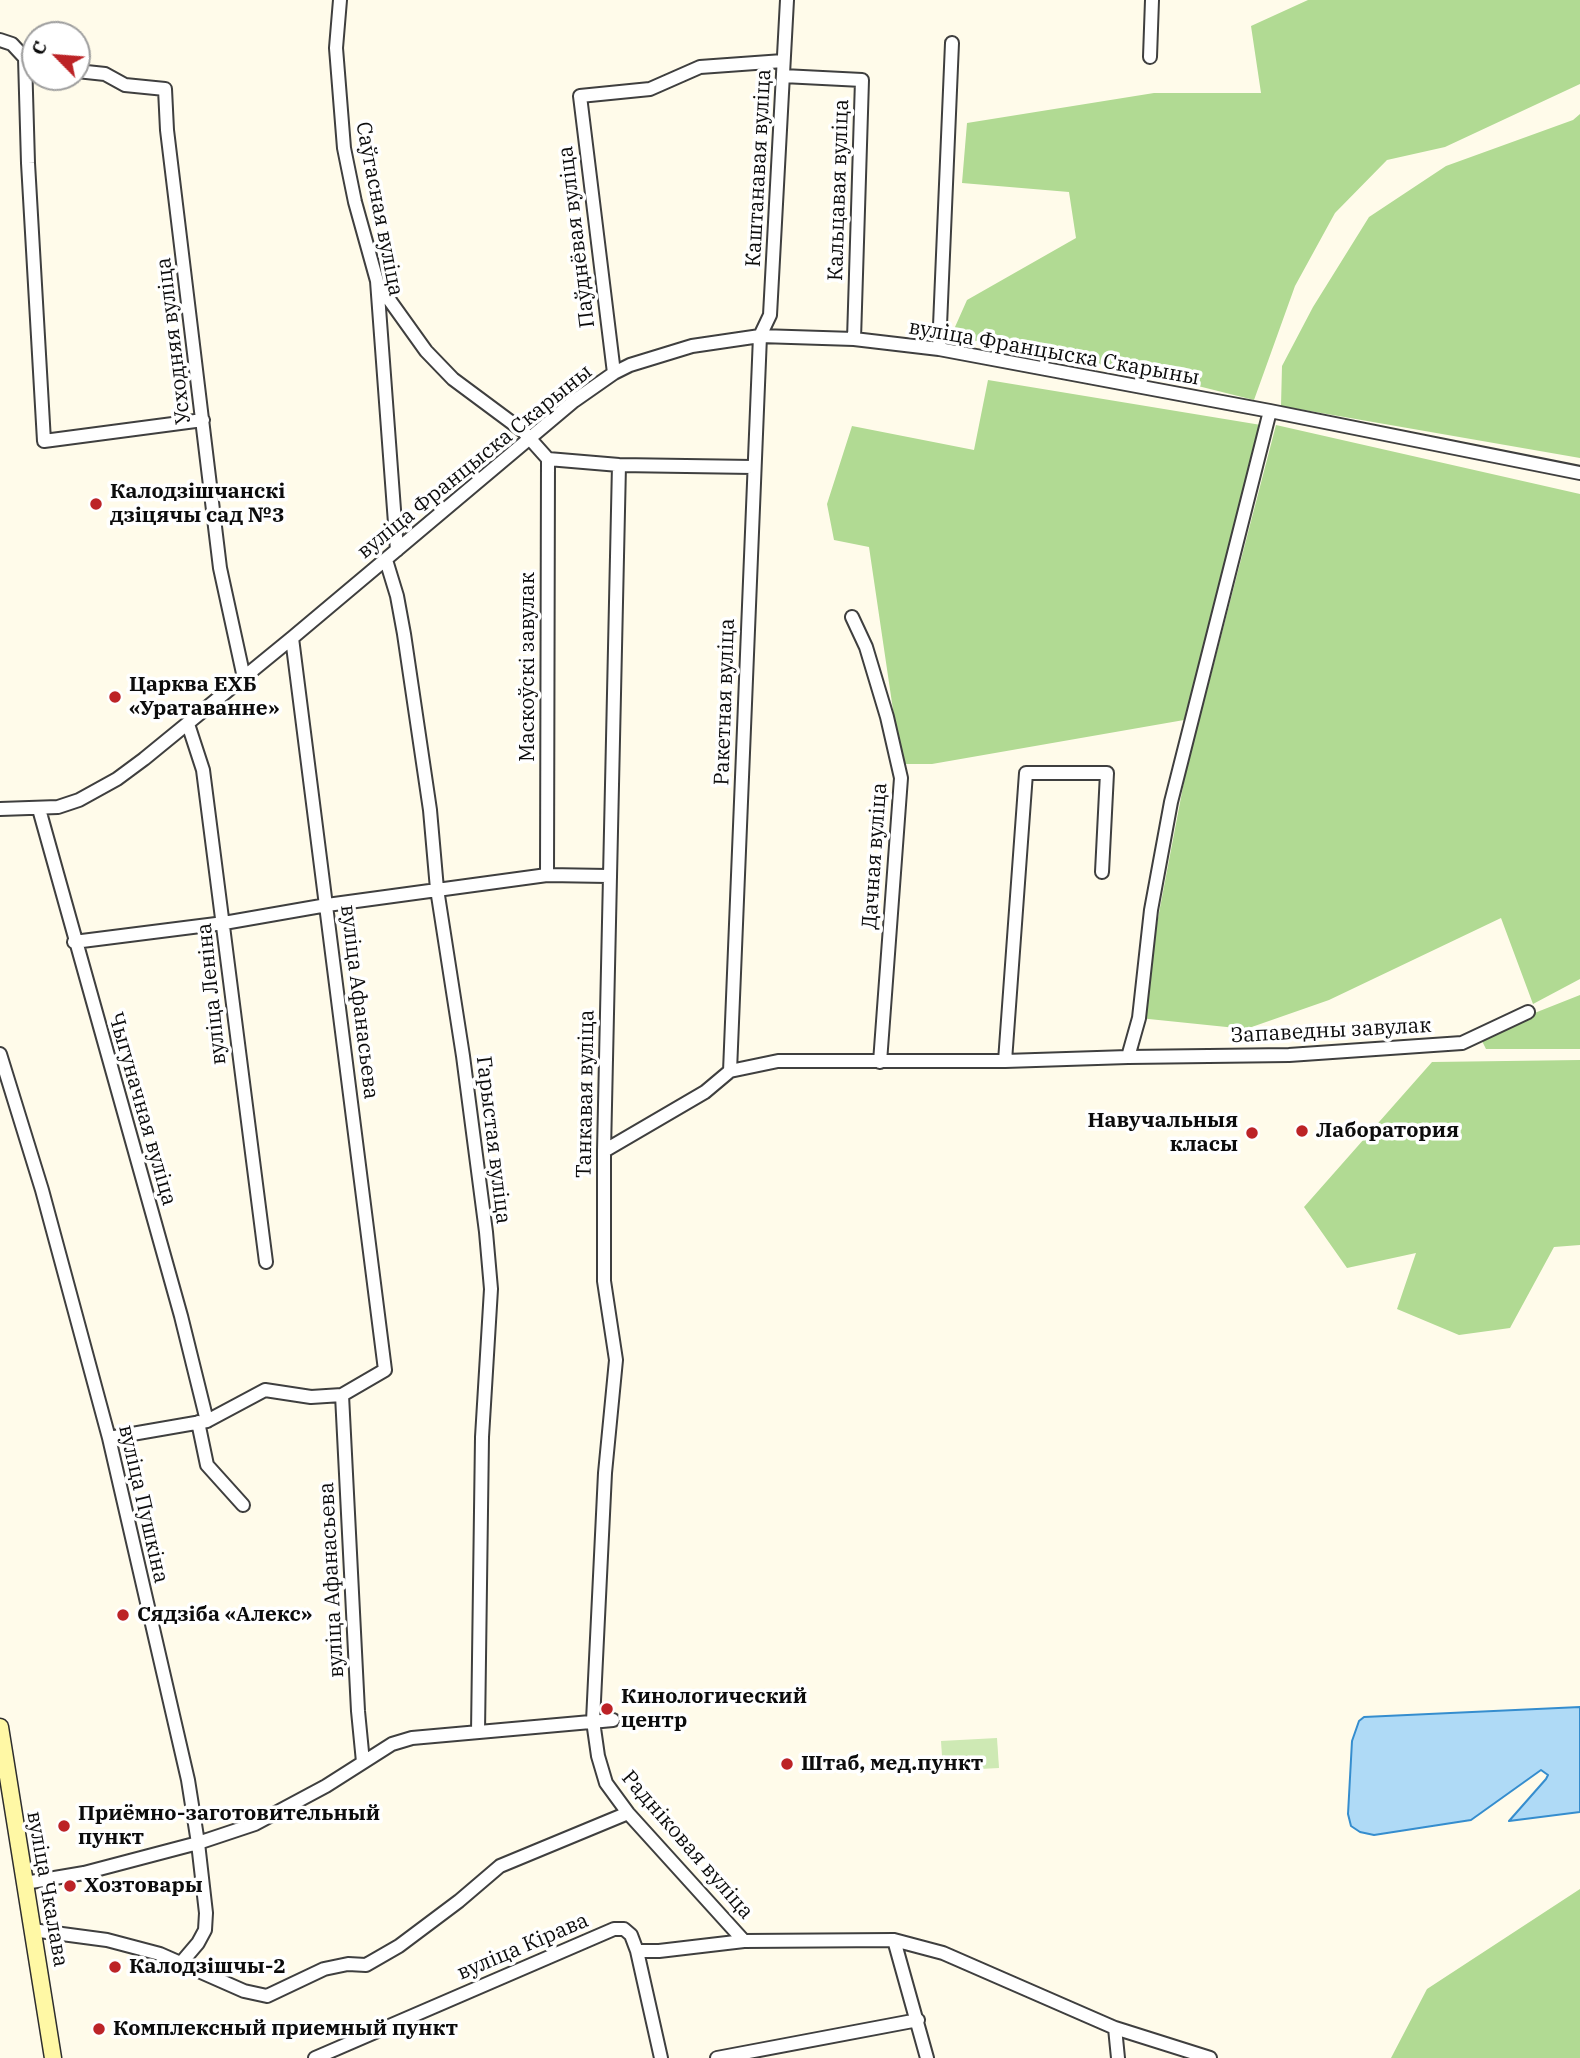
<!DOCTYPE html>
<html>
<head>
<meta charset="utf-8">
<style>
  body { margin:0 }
  #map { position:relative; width:1580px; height:2058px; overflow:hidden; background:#fffbea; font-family:"IBM Plex Serif",serif }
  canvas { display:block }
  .north { position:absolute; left:21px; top:21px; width:70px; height:70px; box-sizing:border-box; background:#fff; border:2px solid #9e9e9e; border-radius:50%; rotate:295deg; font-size:19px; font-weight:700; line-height:28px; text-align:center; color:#0c0c0c }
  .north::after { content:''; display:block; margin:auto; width:24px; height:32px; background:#bc2326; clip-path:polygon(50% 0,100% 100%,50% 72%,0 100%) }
</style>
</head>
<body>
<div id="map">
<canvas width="1580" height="2058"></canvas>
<div class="north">С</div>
</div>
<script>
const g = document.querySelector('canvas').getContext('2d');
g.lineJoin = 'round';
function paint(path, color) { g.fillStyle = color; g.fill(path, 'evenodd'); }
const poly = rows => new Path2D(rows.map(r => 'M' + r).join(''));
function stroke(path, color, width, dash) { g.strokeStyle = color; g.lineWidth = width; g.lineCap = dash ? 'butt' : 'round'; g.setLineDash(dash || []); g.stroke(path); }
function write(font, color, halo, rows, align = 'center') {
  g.font = font + ' "IBM Plex Serif",serif'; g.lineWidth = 7; g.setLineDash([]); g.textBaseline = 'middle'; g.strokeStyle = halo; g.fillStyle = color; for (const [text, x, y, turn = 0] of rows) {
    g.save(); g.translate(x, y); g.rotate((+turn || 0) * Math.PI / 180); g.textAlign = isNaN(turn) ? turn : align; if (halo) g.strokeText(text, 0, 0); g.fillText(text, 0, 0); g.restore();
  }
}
paint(poly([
  [997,1738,999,1768,943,1771,941,1741]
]), '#cee9b4');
paint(poly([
  [1308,0,1580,0,1580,84,1445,147,1387,160,1335,213,1295,286,1254,400,1146,373,951,336,967,300,1076,238,1069,192,962,183,967,123,1154,93,1261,93,1251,26],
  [1580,114,1580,458,1281,406,1282,366,1313,307,1369,217,1446,166,1573,120],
  [988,380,1261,425,1184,720,932,764,901,764,869,547,834,540,827,504,852,426,974,450],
  [1276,425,1580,494,1580,979,1533,1004,1501,918,1329,1000,1246,1029,1139,1018,1186,771],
  [1580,995,1580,1049,1486,1049,1479,1035],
  [1580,1060,1580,1245,1554,1247,1510,1328,1459,1335,1397,1309,1416,1253,1347,1268,1304,1207,1432,1062],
  [1580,1889,1580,2058,1391,2058,1427,1989]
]), '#b1da93');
const water = poly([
  [1580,1707,1580,1812,1509,1821,1546,1779,1548,1775,1541,1770,1471,1820,1374,1835,1360,1832,1351,1826,1348,1814,1352,1741,1359,1721,1364,1717,1580,1707]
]);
paint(water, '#afdaf6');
stroke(water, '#358dce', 2);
const street = poly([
  [340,0,336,48,344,148,355,202,377,281,397,550],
  [0,40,12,44,25,58,35,61],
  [1150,57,1152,0],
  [25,58,28,163,44,441,203,420],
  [77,71,105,74,125,85,165,89,167,130,220,568,244,678],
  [783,76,862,80,854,339],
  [378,284,426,351,453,379,523,431,548,459,619,465,753,467],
  [939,349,952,43],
  [614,373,580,96,650,89,700,67,783,61],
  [619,465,604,1151,604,1281,616,1360,605,1473,593,1721,598,1756,606,1783,628,1813,744,1941],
  [386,560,397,596,404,634,430,810,437,889,463,1056,486,1232,491,1289,482,1437,478,1732],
  [852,617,866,647,887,717,901,778,880,1062],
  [188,724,203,770,266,1262],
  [0,809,58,807,79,800,117,779,144,759,292,638,574,401,614,373,630,365,692,346,760,336,854,339,939,349,1270,411,1580,473],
  [39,809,181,1316,207,1421],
  [547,875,548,459],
  [74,942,224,923,327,905,547,875,608,876],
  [0,1054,42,1190,109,1438,188,1780,198,1843,206,1913,205,1930,198,1943,181,1963],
  [1128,1057,1139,1018,1151,910,1171,802,1270,411],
  [1005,1061,1026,773,1107,773,1102,872],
  [730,1071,760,336,770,315,787,0],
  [604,1151,705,1092,730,1071,778,1061,1005,1061,1128,1057,1289,1055,1462,1043,1528,1012],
  [342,1395,358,1711,363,1762],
  [198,1422,207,1465,243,1505],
  [109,1438,207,1421,265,1390,311,1397,342,1395,385,1370,292,638],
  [25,1883,84,1873,198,1843,255,1824,326,1786,392,1744,412,1738,613,1720],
  [32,1930,107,1940,160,1954,244,1991,267,1996,324,1969,348,1964,366,1965,399,1946,459,1901,500,1866,628,1813],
  [894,1940,927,2058],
  [637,1951,661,2058],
  [1115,2028,1118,2058],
  [315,2058,614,1929,624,1929,631,1935,637,1951,659,1951,744,1941,894,1940,943,1953,1115,2028,1210,2058],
  [717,2058,918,2020]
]);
const secondary = poly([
  [0,1727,53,2058]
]);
stroke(street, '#3f3f3f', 16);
stroke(secondary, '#2e2e2e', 19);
stroke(street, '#fff', 12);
stroke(secondary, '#fff8a5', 16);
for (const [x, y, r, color] of [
  [96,504,7,"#bc2326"],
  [115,697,7,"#bc2326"],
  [1302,1131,7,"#bc2326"],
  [1252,1133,7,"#bc2326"],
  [123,1615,7,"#bc2326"],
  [607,1709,7,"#bc2326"],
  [787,1764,7,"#bc2326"],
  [64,1826,7,"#bc2326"],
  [70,1886,7,"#bc2326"],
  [115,1967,7,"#bc2326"],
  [99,2029,7,"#bc2326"]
]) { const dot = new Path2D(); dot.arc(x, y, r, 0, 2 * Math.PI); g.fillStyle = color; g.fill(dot); stroke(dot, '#fff', 2.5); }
write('21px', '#0c0c0c', '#fff', [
  ["Каштанавая вуліца",759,168,-87],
  ["Кальцавая вуліца",839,190,-88],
  ["Саўгасная вуліца",379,209,79],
  ["Паўднёвая вуліца",577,237,-97],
  ["Усходняя вуліца",174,341,-97],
  ["вуліца Францыска Скарыны",1054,353,10],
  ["вуліца Францыска Скарыны",475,462,-39],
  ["Маскоўскі завулак",528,667,-90],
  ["Ракетная вуліца",725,702,-88],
  ["Дачная вуліца",875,856,-86],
  ["вуліца Леніна",212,994,-96],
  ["вуліца Афанасьева",359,1002,83],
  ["Запаведны завулак",1331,1031,-3],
  ["Танкавая вуліца",586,1094,-89],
  ["Чыгуначная вуліца",142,1109,74],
  ["Гарыстая вуліца",493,1140,83],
  ["вуліца Пушкіна",143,1504,77],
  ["вуліца Афанасьева",332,1580,-93],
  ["Радніковая вуліца",687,1845,49],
  ["вуліца Чкалава",47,1889,80],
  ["вуліца Кірава",523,1947,-23]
]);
write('bold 21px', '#0c0c0c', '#fff', [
  ["Калодзішчанскі",110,492],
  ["дзіцячы сад №3",110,516],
  ["Царква ЕХБ",129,685],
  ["«Уратаванне»",129,709],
  ["Навучальныя",1238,1121,"right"],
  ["класы",1238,1145,"right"],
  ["Лаборатория",1316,1131],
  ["Сядзіба «Алекс»",137,1615],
  ["Кинологический",621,1697],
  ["центр",621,1721],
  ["Штаб, мeд.пункт",801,1764],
  ["Приёмно-заготовительный",78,1814],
  ["пункт",78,1838],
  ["Хозтовары",84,1886],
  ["Калодзішчы-2",129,1967],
  ["Комплексный приемный пункт",113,2029]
], 'left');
</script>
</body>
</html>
